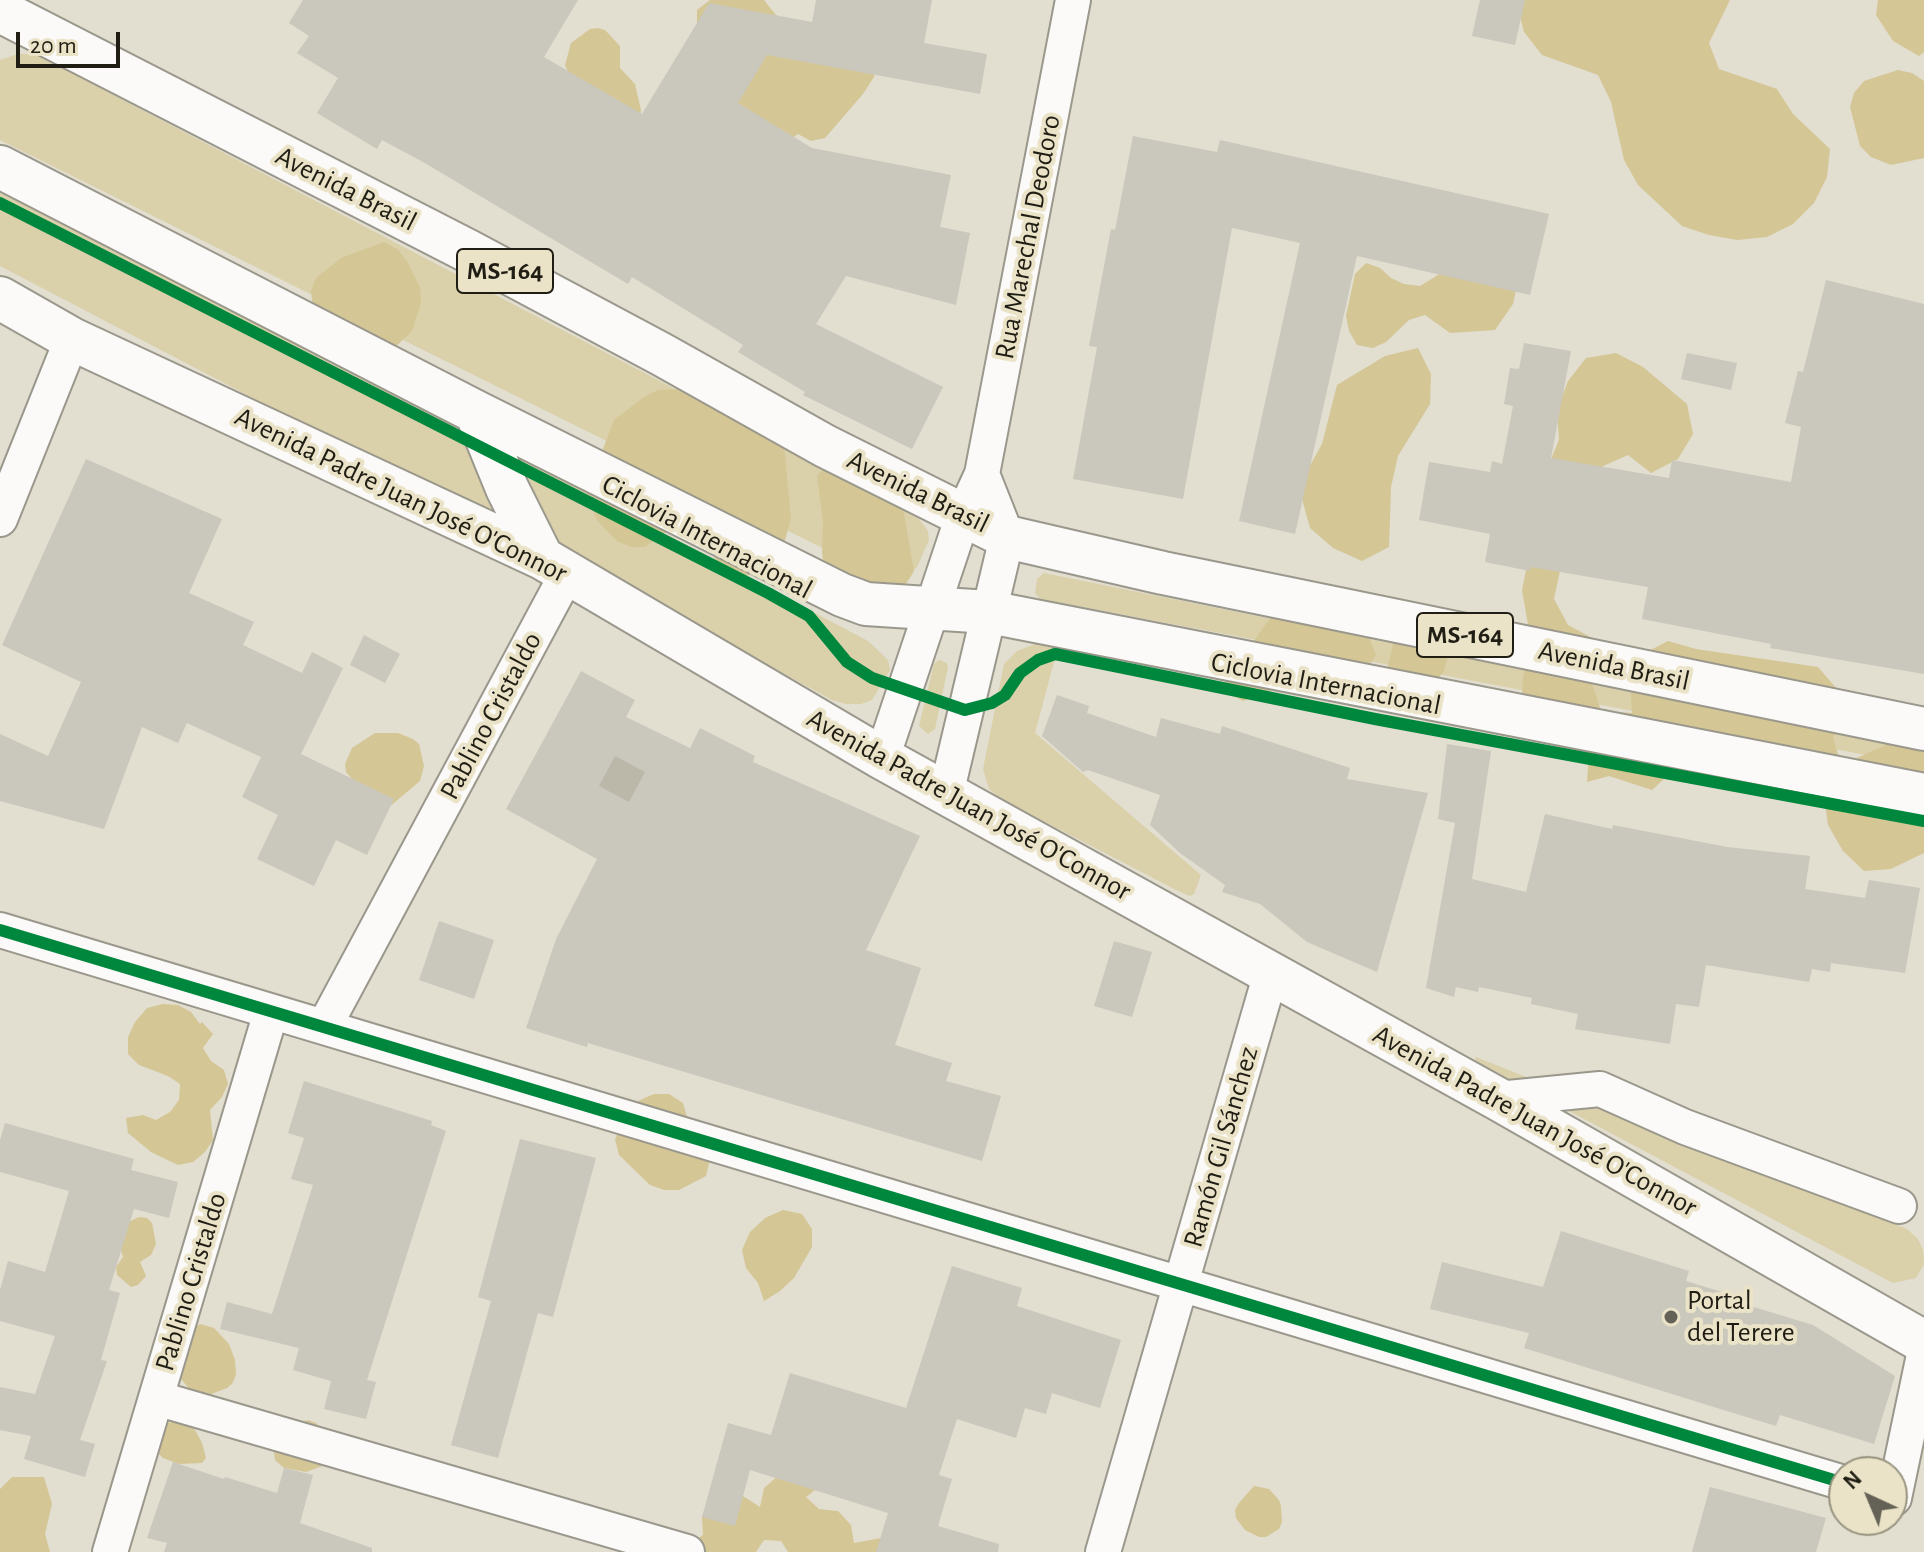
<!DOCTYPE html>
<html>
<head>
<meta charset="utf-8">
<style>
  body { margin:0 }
  #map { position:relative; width:1924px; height:1552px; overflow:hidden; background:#e2ded0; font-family:"Alegreya Sans",sans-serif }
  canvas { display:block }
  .north { position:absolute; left:1828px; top:1456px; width:80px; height:80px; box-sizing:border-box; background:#eae3c8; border:2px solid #999480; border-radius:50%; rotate:316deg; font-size:22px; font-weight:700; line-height:32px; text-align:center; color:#201e14 }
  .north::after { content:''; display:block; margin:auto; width:28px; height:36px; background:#646156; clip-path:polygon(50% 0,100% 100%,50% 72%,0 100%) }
  .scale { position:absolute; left:16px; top:32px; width:104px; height:36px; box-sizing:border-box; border:4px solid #201e14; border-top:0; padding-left:10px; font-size:24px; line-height:28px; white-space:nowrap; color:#201e14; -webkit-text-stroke:6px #eae3c8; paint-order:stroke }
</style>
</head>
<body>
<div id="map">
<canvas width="1924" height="1552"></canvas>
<div class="north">N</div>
<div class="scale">20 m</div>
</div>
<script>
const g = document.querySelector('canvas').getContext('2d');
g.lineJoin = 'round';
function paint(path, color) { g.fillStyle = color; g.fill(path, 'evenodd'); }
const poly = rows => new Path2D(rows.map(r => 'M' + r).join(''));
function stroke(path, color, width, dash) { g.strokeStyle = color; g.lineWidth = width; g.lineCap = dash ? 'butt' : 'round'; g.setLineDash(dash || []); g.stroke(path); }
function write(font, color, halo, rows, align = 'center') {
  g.font = font + ' "Alegreya Sans",sans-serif'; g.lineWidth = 8; g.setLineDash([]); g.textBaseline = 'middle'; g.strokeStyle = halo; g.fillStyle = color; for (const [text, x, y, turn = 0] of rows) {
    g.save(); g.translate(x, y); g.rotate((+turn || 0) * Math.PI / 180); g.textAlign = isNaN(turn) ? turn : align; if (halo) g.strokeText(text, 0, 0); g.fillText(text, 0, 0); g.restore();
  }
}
paint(poly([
  [18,54,35,54,916,515,928,531,929,540,917,567,904,577,885,579,0,140,0,60],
  [0,193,444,419,454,426,462,437,498,515,479,516,0,266],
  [520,457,868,641,888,660,890,670,872,700,861,704,846,704,832,700,570,557,550,530,518,463,517,458],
  [1044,573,1924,751,1924,766,1040,599,1035,593,1037,579],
  [1038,643,1058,647,1035,733,1201,875,1194,894,1190,896,1178,891,999,798,989,789,983,769,1004,664,1017,651],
  [939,660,947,663,948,667,935,729,928,734,919,726,934,664],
  [1476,1057,1907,1229,1918,1239,1923,1250,1924,1264,1916,1278,1893,1283,1475,1061]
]), '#dad0aa');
paint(poly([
  [710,0,764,0,776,15,876,65,874,77,863,94,825,138,811,141,798,134,764,159,697,26,697,10],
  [1516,0,1730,0,1709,43,1719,69,1777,89,1793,114,1830,149,1827,177,1814,203,1793,224,1767,237,1737,240,1709,235,1682,226,1638,185,1624,160,1611,102,1598,75,1542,55,1524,32],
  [1878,0,1924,0,1924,52,1919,56,1893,41,1876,15],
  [598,28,605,30,620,46,620,68,635,84,641,110,640,117,568,72,565,65,571,43,590,29],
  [1898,70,1912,73,1924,81,1924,158,1891,165,1871,157,1860,146,1850,107,1854,93,1864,81],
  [384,242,397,249,407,261,420,288,421,303,412,331,389,353,316,337,311,291,316,278,341,258],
  [1366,263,1380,268,1391,278,1404,284,1420,286,1446,270,1516,290,1513,304,1495,330,1450,333,1425,315,1409,320,1386,342,1373,348,1357,345,1349,331,1346,316,1355,274],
  [1418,348,1431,374,1430,404,1398,456,1391,487,1389,547,1362,561,1333,548,1310,528,1302,499,1307,471,1322,444,1337,385,1385,356],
  [1616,353,1643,367,1687,404,1693,434,1678,459,1651,473,1628,455,1601,467,1578,486,1554,599,1568,625,1594,639,1614,661,1592,683,1601,711,1632,713,1630,683,1641,655,1668,641,1696,649,1818,667,1837,689,1850,715,1833,737,1841,765,1895,741,1924,753,1924,853,1891,869,1864,871,1843,851,1828,825,1824,796,1661,732,1675,776,1665,778,1652,790,1609,776,1587,782,1589,752,1561,750,1536,735,1521,709,1523,677,1532,648,1522,590,1535,527,1535,497,1559,440,1557,410,1568,381,1586,358],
  [699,388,784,445,791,519,783,547,764,569,750,575,735,578,723,571,707,546,669,530,645,547,631,547,617,541,597,520,586,493,614,420,644,397,658,390],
  [827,465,898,501,904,514,914,571,906,584,885,603,826,584,822,552,823,522,817,476],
  [1276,610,1364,626,1376,655,1358,681,1284,681,1272,690,1243,701,1228,693,1224,678,1250,646],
  [1395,636,1443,644,1448,656,1444,671,1425,696,1388,680,1388,665],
  [375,733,398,733,413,739,419,744,424,766,420,781,389,807,361,789,346,772,345,764,352,748],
  [163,1004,178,1005,191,1012,200,1024,202,1022,213,1034,203,1048,211,1061,224,1070,228,1084,222,1097,210,1110,213,1140,205,1152,193,1162,178,1165,151,1152,128,1133,126,1118,143,1115,156,1120,170,1112,179,1100,180,1084,168,1076,139,1065,128,1054,128,1037,135,1022,147,1008],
  [654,1094,669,1094,683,1103,691,1131,710,1159,706,1176,679,1190,664,1190,650,1185,619,1155,615,1139,628,1112,638,1101],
  [783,1210,802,1214,812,1229,812,1247,794,1278,780,1291,764,1301,758,1283,746,1268,742,1250,750,1232,765,1218],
  [139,1217,147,1218,152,1223,156,1244,151,1255,140,1262,146,1276,138,1285,131,1287,117,1275,116,1267,123,1257,121,1250,126,1223],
  [200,1324,214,1328,229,1344,235,1360,236,1375,232,1384,227,1388,206,1396,192,1392,176,1373,193,1328],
  [183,1419,195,1430,202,1443,206,1458,202,1463,179,1464,163,1458,158,1453,156,1446,159,1438,168,1423],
  [308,1420,316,1423,322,1429,328,1464,306,1472,284,1468,275,1460,274,1452,277,1445,300,1422],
  [779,1475,815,1490,806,1497,819,1509,838,1511,851,1525,854,1543,892,1536,914,1552,788,1552,781,1541,764,1540,756,1552,658,1552,687,1546,703,1535,702,1517,711,1495,729,1487,760,1507,764,1488],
  [12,1477,44,1477,52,1504,45,1534,50,1552,0,1552,0,1489],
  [1254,1486,1269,1489,1279,1500,1281,1506,1282,1522,1279,1529,1266,1537,1259,1537,1245,1530,1236,1518,1235,1510,1239,1503]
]), '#d4c695');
paint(poly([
  [303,0,578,0,544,57,642,114,709,3,812,22,816,0,932,0,924,43,987,54,980,94,767,55,738,103,812,148,951,175,940,227,970,233,956,305,846,276,816,324,943,387,912,449,803,395,805,392,738,352,743,345,632,277,628,284,423,162,382,140,377,149,317,113,338,78,297,53,309,36,289,23],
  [1480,0,1525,0,1515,45,1472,36],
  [1133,136,1217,152,1220,140,1549,214,1530,295,1357,256,1295,534,1239,521,1300,243,1232,228,1183,499,1073,479,1097,347,1089,346,1111,229,1115,230],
  [1826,280,1924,304,1924,674,1770,648,1771,644,1642,619,1648,587,1531,567,1530,571,1485,562,1490,534,1419,520,1429,462,1490,472,1492,461,1502,464,1513,406,1504,404,1510,368,1519,369,1524,343,1571,351,1551,458,1669,478,1672,460,1791,482,1801,427,1785,423,1798,371,1803,372],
  [1687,353,1737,363,1731,390,1681,379],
  [86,459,222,519,189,593,254,622,243,645,302,673,312,652,343,668,301,754,394,799,367,855,336,840,314,886,257,859,278,815,242,797,261,757,187,723,178,743,142,727,104,829,0,801,0,734,48,756,81,682,2,645],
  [364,635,400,654,385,683,350,665],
  [581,671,635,700,626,717,690,748,700,728,755,756,753,762,920,836,866,950,921,968,895,1045,952,1063,946,1081,1001,1096,982,1161,588,1043,587,1047,526,1028,556,939,597,859,506,809],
  [1057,695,1089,706,1087,713,1156,737,1161,718,1220,734,1222,726,1350,768,1347,779,1428,793,1377,972,1307,942,1260,904,1222,892,1225,885,1180,853,1150,825,1160,795,1088,770,1083,772,1042,736],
  [1447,744,1491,751,1472,879,1526,892,1545,814,1612,829,1613,825,1727,847,1810,856,1805,889,1865,898,1869,880,1920,888,1905,973,1831,963,1830,972,1812,969,1809,982,1706,965,1699,1007,1676,1004,1670,1044,1575,1029,1578,1014,1531,1004,1532,998,1479,987,1478,992,1456,987,1454,997,1426,988,1455,823,1438,819],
  [439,921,494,940,474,999,419,980],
  [1114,941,1152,952,1132,1017,1094,1006],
  [304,1081,432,1121,431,1125,446,1131,367,1380,376,1382,366,1419,324,1409,331,1381,293,1370,299,1348,220,1329,227,1302,272,1314,313,1185,291,1179,304,1138,288,1133],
  [5,1123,134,1159,131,1170,178,1182,169,1218,134,1209,109,1290,120,1293,101,1360,107,1361,80,1440,95,1444,85,1477,24,1459,31,1436,0,1430,0,1387,35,1394,55,1336,0,1321,0,1290,8,1261,45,1272,69,1191,0,1172,0,1140],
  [520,1139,596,1158,553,1317,538,1313,498,1458,451,1445,491,1301,478,1297],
  [1561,1231,1689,1271,1686,1281,1748,1300,1747,1305,1813,1325,1895,1376,1874,1444,1780,1415,1776,1426,1717,1408,1524,1348,1529,1333,1430,1309,1442,1262,1543,1287],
  [952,1266,1022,1288,1017,1306,1121,1340,1100,1408,1052,1393,1046,1414,1025,1408,1016,1438,957,1419,939,1475,952,1479,938,1526,999,1544,998,1552,876,1552,888,1513,750,1470,735,1526,702,1517,728,1423,771,1435,790,1373,906,1408],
  [173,1462,224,1479,225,1477,277,1493,284,1468,313,1475,300,1523,372,1548,372,1552,164,1552,167,1543,147,1538],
  [1710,1487,1826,1518,1816,1552,1692,1552]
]), '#cac7bc');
stroke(poly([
  [614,794,630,764]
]), '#bbb8aa', 34, [34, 17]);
const minor = poly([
  [0,519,72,339],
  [882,758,964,513,982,474,1073,0],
  [946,794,1007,537,982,474],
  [0,930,1844,1483],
  [324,1027,567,574],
  [1498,1099,1600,1089,1685,1127,1899,1206],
  [156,1398,687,1552],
  [1894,1498,1924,1355],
  [110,1552,271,1012],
  [1103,1552,1271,973]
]);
const major = poly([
  [0,11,468,251,661,354,825,446,1007,537,1163,573,1924,729],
  [0,167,476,412,842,595,866,604,989,612,1924,795],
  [0,298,72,339,542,558,882,758,1498,1099,1924,1342],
  [476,412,507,488,542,558]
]);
stroke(minor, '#9a978c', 38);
stroke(major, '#9a978c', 46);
stroke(minor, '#fbfaf8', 34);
stroke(major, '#fbfaf8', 42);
stroke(poly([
  [0,203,768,593,809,616,847,662,872,678,965,710,992,703,1005,695,1020,673,1038,660,1055,654,1375,719,1924,821],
  [0,930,1844,1483]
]), '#00873e', 12);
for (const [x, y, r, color] of [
  [1671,1317,8,"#646156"]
]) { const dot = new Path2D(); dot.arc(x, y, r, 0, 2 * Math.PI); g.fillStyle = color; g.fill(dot); stroke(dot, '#eae3c8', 3); }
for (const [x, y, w] of [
  [505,271,96],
  [1465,635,96]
]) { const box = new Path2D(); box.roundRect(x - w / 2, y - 22, w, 44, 6); g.fillStyle = '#eae3c8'; g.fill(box); stroke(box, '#201e14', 2); }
write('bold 26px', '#201e14', null, [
  ["MS-164",505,271],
  ["MS-164",1465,635]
]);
write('28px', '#201e14', '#eae3c8', [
  ["Avenida Brasil",346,189,27],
  ["Rua Marechal Deodoro",1028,237,-79],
  ["Avenida Brasil",918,492,26],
  ["Avenida Padre Juan José O'Connor",401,495,26],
  ["Ciclovia Internacional",707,537,28],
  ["Avenida Brasil",1614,666,12],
  ["Ciclovia Internacional",1326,684,11],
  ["Pablino Cristaldo",491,716,-62],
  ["Avenida Padre Juan José O'Connor",969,805,29],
  ["Avenida Padre Juan José O'Connor",1535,1121,29],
  ["Ramón Gil Sánchez",1221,1147,-74],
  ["Pablino Cristaldo",191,1282,-73]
]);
write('28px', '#201e14', '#eae3c8', [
  ["Portal",1687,1301],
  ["del Terere",1687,1333]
], 'left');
</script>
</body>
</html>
